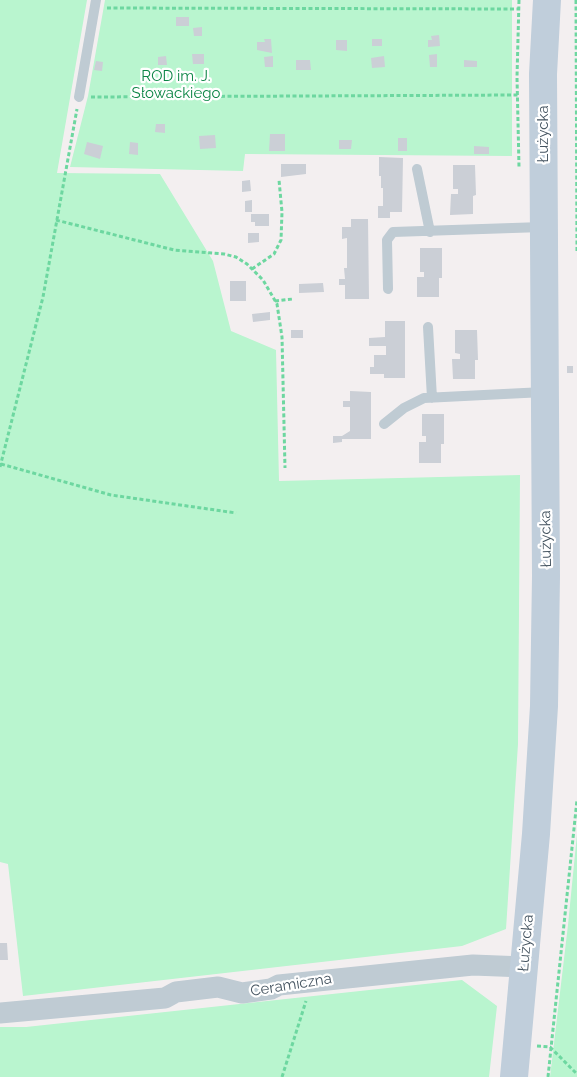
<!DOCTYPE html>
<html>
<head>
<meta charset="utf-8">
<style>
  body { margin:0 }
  canvas { display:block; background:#f3eff0 }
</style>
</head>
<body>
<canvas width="577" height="1077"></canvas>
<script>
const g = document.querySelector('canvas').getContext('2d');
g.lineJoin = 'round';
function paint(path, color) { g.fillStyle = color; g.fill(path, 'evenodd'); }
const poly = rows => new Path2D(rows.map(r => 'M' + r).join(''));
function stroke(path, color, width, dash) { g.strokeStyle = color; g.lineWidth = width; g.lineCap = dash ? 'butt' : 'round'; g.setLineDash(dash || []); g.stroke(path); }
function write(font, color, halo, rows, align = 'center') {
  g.font = font + ' Raleway,sans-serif'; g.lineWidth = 4.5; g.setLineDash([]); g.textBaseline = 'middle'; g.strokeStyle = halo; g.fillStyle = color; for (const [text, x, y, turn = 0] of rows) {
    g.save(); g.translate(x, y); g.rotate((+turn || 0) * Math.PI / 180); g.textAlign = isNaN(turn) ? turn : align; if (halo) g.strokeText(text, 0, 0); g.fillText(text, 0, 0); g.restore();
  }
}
paint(poly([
  [0,0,87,0,57,173,160,174,213,261,231,331,276,350,279,481,520,475,518,744,506,929,462,946,23,996,8,864,0,862],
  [105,0,512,0,512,156,245,154,243,171,70,167,88,96],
  [577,834,577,1077,550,1077,568,925],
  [462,980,497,1006,489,1077,0,1077,0,1027,26,1027]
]), '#b9f5cf');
paint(poly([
  [176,17,189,17,189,26,176,26],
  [202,27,202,36,194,36,193,28],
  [439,35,440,46,428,47,428,40,432,40,431,36],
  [264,39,271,39,272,53,257,50,257,42,265,42],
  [372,39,382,39,382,46,372,46],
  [336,40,347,40,347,51,336,50],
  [192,54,204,54,204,64,193,64],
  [437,54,437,67,430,67,429,55],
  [166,56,167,65,158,65,158,57],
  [273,56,273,67,265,67,264,57],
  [384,56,385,67,372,68,371,58],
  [296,60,310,60,311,70,296,70],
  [464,60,477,61,477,67,464,67],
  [96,61,103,62,102,71,94,70],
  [156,124,165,124,165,133,155,132],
  [270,134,285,134,285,151,269,151],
  [215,135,216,148,200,149,199,136],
  [398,138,407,138,407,151,398,151],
  [339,140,352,140,351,149,339,149],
  [87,142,103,146,100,159,84,154],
  [130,142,138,143,138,155,129,154],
  [474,146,489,147,489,154,474,154],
  [379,157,403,158,402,212,390,212,390,218,378,218,378,206,383,206,383,188,381,188,381,176,379,176],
  [281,164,306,164,306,174,281,177],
  [453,165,475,165,476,195,473,196,473,214,450,215,451,194,458,194,458,189,453,189],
  [250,180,251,191,242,192,242,181],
  [252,200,252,212,245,212,245,201],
  [251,214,269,214,269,226,255,226,255,222,251,222],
  [351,219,368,219,369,299,345,299,345,285,339,285,339,279,345,279,344,268,347,268,347,238,342,239,342,227,351,227],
  [248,233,259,233,259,242,248,243],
  [420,248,442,248,442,278,439,278,439,297,417,297,417,277,424,277,424,272,420,272],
  [230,281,246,281,246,301,230,301],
  [323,283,324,292,299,293,299,284],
  [270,312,270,320,253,322,252,314],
  [385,321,405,321,405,378,384,378,384,374,370,374,370,367,374,367,374,355,386,355,386,346,369,346,369,338,385,337],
  [291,330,303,330,303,338,291,338],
  [455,330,477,330,478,360,475,360,475,379,453,379,452,359,460,359,460,354,455,353],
  [567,366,573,366,573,373,567,373],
  [350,391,371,392,371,439,342,439,342,442,333,443,333,436,342,436,350,431,350,407,343,407,343,401,350,401],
  [422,414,444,414,444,444,441,444,441,463,419,463,419,442,426,442,426,436,422,436],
  [0,943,7,943,8,960,0,960]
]), '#cbcfd6');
stroke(poly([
  [519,0,517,77,519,167],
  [576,0,577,253],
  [107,8,519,9],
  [91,97,518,95],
  [56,220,174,250,224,254,236,257,247,264,263,280,277,304,282,337,285,468],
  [252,269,274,254,281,240,282,212,279,180],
  [275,301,293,299],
  [1,464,111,495,236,513],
  [0,467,43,297,77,109],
  [537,1046,550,1047,577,1074],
  [282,1077,306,1001],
  [548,1077,577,800]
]), '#6dd7a0', 3, [4, 2.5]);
stroke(poly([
  [79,97,96,0],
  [417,169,430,232],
  [388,289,387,240,393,232,542,227],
  [428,327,432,398],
  [384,424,404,408,424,398,544,392]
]), '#bfcbd3', 10);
stroke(poly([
  [0,1013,165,998,176,992,218,987,242,993,271,989,279,985,473,965,524,967]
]), '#bfcbd3', 21);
stroke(poly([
  [514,1077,536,834,544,706,546,576,543,74,547,0]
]), '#c0cedb', 28);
write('15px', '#0c8545', '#fff', [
  ["ROD im. J.",176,76],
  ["Słowackiego",176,93]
]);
write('15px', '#455460', '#fff', [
  ["Łużycka",543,134,-90],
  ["Łużycka",546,539,-91],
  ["Łużycka",526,943,-85],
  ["Ceramiczna",291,985,-9]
]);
</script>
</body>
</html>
